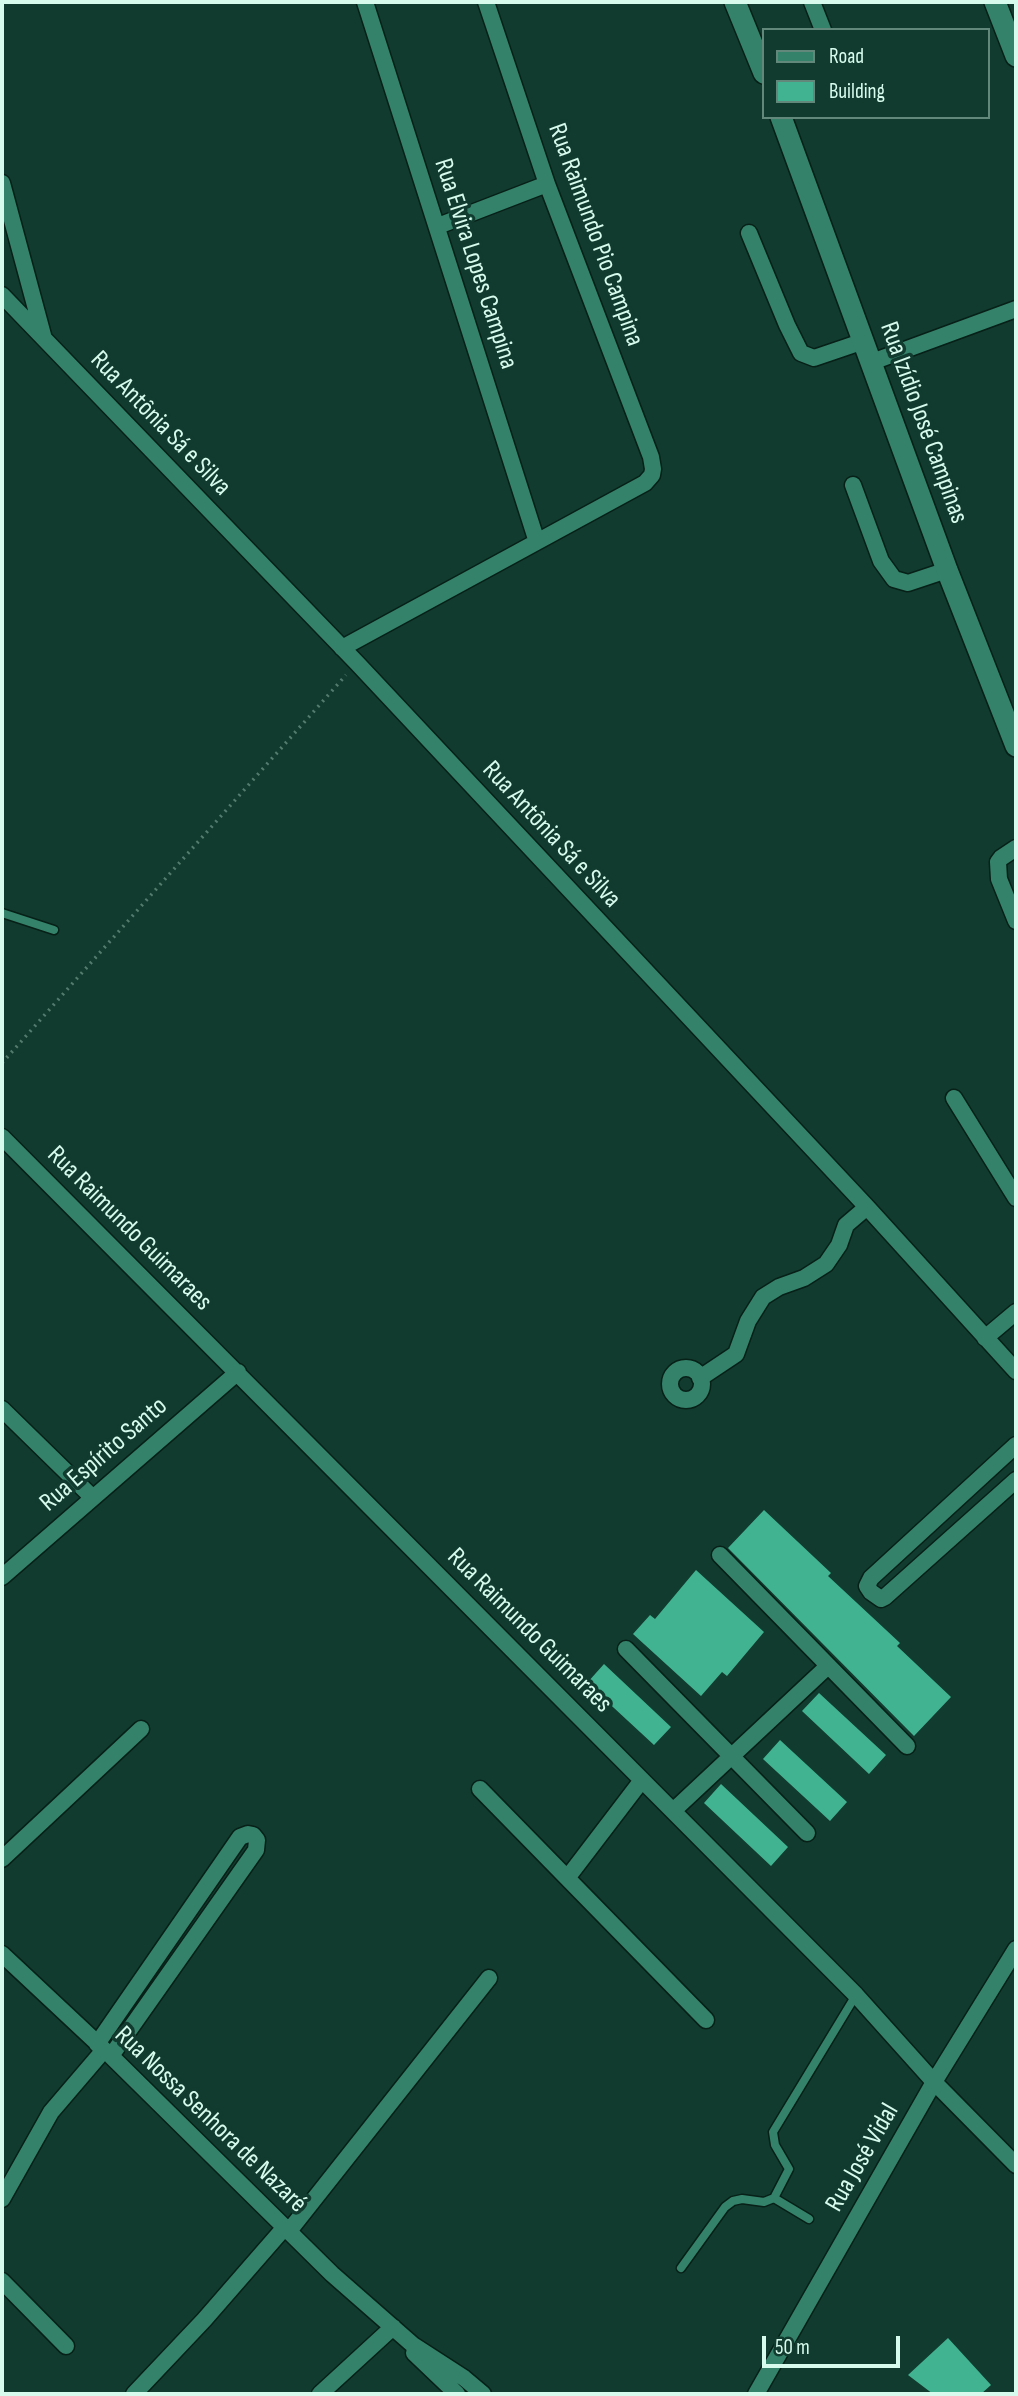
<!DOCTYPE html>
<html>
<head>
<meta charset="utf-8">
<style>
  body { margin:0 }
  #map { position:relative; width:1018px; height:2396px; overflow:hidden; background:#123b2f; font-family:"Sofia Sans Condensed",sans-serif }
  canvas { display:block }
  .frame { position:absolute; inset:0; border:4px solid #d7fcee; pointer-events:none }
  .legend { position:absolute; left:762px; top:28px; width:228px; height:91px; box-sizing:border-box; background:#123b2f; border:2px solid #61887b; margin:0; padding:9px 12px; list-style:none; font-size:21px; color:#d7fcee }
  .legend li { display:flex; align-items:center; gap:14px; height:35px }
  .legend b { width:35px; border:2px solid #61887b }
  .scale { position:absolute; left:762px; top:2336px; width:138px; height:32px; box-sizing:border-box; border:4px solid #d7fcee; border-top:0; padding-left:9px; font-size:21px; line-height:24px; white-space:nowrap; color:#d7fcee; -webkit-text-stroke:5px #123b2f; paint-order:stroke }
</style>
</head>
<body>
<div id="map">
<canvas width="1018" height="2396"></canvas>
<div class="frame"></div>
<ul class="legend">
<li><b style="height:9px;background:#34826a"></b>Road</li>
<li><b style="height:19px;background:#42b391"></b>Building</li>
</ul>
<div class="scale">50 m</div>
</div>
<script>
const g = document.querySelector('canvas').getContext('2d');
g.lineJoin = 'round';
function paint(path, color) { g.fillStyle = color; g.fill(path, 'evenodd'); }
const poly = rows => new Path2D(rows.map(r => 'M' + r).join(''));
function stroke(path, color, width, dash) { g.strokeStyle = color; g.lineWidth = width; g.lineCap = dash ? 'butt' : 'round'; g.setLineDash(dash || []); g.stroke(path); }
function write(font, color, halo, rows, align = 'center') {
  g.font = font + ' "Sofia Sans Condensed",sans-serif'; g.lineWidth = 7; g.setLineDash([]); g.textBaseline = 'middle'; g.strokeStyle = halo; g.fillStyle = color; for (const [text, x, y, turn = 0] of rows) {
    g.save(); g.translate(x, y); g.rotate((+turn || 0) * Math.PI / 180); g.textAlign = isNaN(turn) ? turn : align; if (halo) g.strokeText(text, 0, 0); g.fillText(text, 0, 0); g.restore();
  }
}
paint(poly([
  [764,1510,831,1573,828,1576,900,1643,897,1646,951,1697,914,1736,728,1548],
  [696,1570,764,1632,727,1676,722,1672,701,1696,633,1634,650,1615,655,1619],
  [604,1664,671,1727,654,1745,587,1683],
  [819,1693,886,1755,869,1774,802,1711],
  [780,1740,847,1802,830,1821,763,1759],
  [721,1784,788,1847,771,1866,704,1803],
  [948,2338,991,2385,981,2394,933,2394,908,2375]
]), '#42b391');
const lane = poly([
  [2,913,54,930],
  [774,2198,809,2219],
  [681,2268,725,2207,733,2201,742,2199,764,2202,774,2198,789,2169,775,2145,773,2132,856,1995]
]);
const street = poly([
  [365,2,537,542],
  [812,2,823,30],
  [2,183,43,335],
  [438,226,547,184],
  [749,233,787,325,801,353,814,358,864,341],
  [2,295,357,663,867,1207,1016,1371],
  [872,362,1016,309],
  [853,485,881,561,894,579,908,583,947,570],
  [342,648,645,483,652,475,653,469,651,457,547,184,486,2],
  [1016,848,1001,858,998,862,999,879,1016,921],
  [954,1098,1016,1198],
  [2,1137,856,1995,934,2082,1016,2165],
  [985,1338,1016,1312],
  '670 1384a16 16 0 1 1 32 0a16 16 0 1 1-32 0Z',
  [700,1378,736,1354,748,1321,763,1297,779,1287,804,1278,826,1264,839,1245,846,1225,867,1207],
  [2,1409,92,1497],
  [1016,1445,871,1578,867,1586,871,1592,881,1599,885,1597,1016,1480],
  [720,1555,907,1746],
  [2,1577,238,1372],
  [626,1649,807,1833],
  [480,1789,706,2020],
  [673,1811,828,1666],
  [2,1859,141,1729],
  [568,1877,642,1780],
  [2,1954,111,2056,332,2274,413,2345,464,2378,483,2394],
  [97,2044,240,1837,248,1834,253,1835,257,1840,256,1850,111,2056],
  [2,2199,51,2112,104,2050],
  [289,2231,489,1978],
  [2,2281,66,2346],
  [414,2353,457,2394],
  [134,2394,204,2320,285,2227],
  [320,2394,393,2327],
  [756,2394,934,2082,1016,1949]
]);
const secondary = poly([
  [735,2,764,73],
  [995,2,1016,56],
  [781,117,947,570,1016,746]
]);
stroke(lane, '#072018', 11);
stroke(street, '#072018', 19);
stroke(secondary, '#072018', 24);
stroke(poly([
  [2,1063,346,675]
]), '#537b6e', 3.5, [2, 5]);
stroke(lane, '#34826a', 8);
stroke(street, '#34826a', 16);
stroke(secondary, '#34826a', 21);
write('26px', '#d7fcee', '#123b2f', [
  ["Rua Raimundo Pio Campina",595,235,70],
  ["Rua Elvira Lopes Campina",475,264,72],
  ["Rua Izídio José Campinas",923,423,70],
  ["Rua Antônia Sá e Silva",160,424,46],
  ["Rua Antônia Sá e Silva",551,835,47],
  ["Rua Raimundo Guimaraes",129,1229,45],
  ["Rua Espírito Santo",104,1455,-41],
  ["Rua Raimundo Guimaraes",529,1631,45],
  ["Rua Nossa Senhora de Nazaré",210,2120,44],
  ["Rua José Vidal",863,2158,-60]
]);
</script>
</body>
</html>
